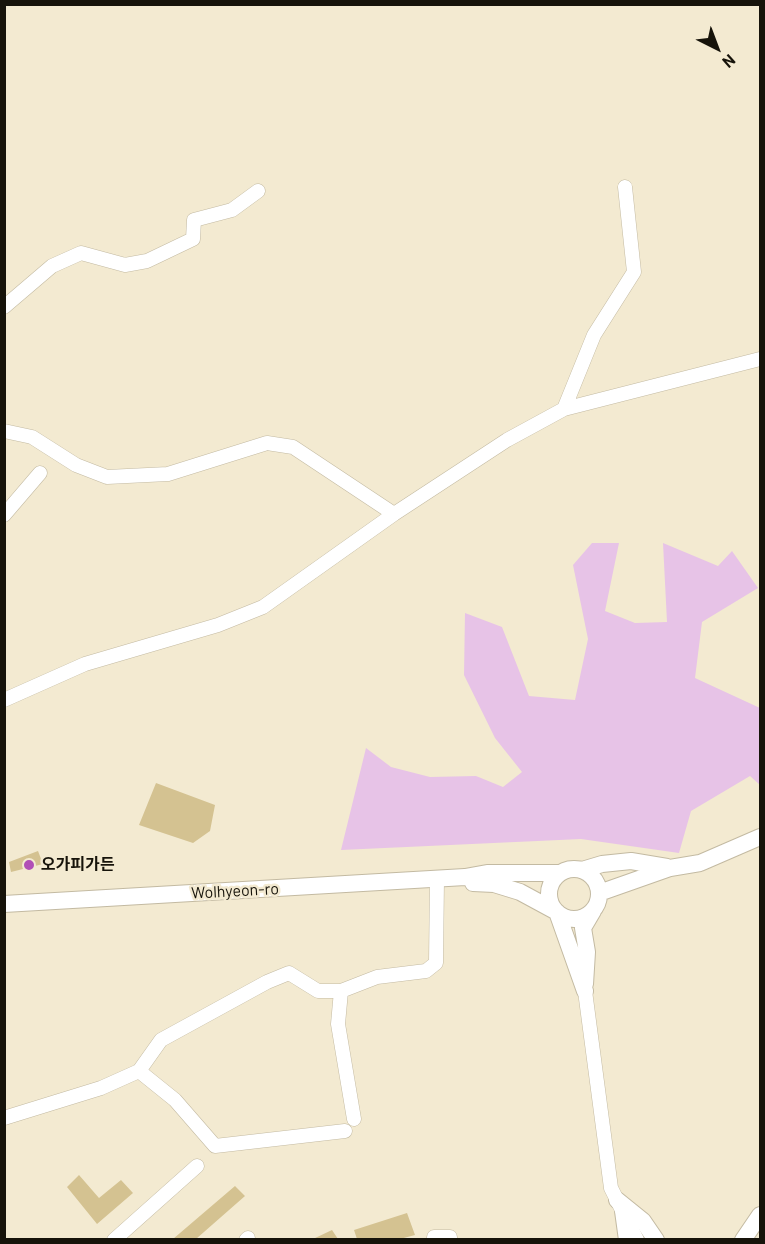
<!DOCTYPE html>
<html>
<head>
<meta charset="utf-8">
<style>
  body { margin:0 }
  #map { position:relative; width:765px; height:1244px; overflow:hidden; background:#f3ead1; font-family:Barlow,sans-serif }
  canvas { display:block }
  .frame { position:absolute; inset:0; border:6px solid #16130a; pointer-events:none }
  .north { position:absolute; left:687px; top:18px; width:60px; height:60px; -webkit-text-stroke:4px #f3ead1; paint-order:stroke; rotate:138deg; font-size:16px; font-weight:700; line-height:24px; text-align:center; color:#16130a }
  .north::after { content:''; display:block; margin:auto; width:21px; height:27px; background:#16130a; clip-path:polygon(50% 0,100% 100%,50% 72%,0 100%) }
</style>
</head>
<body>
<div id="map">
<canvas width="765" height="1244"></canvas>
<div class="frame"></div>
<div class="north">N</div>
</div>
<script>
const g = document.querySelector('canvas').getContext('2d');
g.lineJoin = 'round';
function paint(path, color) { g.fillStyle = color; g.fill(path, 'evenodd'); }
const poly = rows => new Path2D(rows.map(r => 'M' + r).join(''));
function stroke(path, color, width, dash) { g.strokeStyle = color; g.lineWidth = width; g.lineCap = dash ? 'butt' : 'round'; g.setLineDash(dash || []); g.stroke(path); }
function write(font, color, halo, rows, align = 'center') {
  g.font = font + ' Barlow,"Noto Sans KR",sans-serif'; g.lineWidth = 5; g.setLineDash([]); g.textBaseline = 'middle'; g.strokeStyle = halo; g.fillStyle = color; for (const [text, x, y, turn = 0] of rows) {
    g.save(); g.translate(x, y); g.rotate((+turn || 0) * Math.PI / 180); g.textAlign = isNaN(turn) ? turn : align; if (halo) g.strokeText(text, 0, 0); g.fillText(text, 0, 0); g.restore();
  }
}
paint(poly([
  [592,543,619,543,605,611,635,623,667,622,663,543,718,566,732,551,758,588,702,622,695,678,760,708,760,785,750,776,691,811,679,853,581,839,341,850,366,748,391,767,430,777,476,776,503,787,522,772,495,738,464,675,465,613,502,627,529,696,575,700,588,639,573,565]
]), '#e7c3e7');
paint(poly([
  [156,783,215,805,210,831,193,843,139,825],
  [38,851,43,864,11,872,9,862],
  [79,1175,99,1198,121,1180,133,1193,97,1224,67,1187],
  [235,1186,245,1196,196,1239,173,1239],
  [407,1213,415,1235,400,1239,357,1239,354,1230],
  [332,1230,338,1239,313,1239]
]), '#d4c291');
const minor = poly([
  [4,307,52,266,81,253,125,265,147,261,193,239,194,220,232,210,258,191],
  [564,409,594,335,634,272,625,187],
  [4,431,32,437,76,465,107,477,168,474,267,443,293,447,394,514],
  [4,515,40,473],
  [4,700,85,664,218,625,263,607,394,514,507,440,564,409,760,359],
  [341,991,338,1024,354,1119],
  [585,991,611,1188,637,1240],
  [139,1071,175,1100,215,1146,345,1131],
  [4,1118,101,1088,139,1071,161,1040,267,982,289,973,318,991,341,991,377,977,426,971,436,963,437,879],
  [114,1240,197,1166],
  [246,1240,248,1238],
  [434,1240,434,1237,450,1237,450,1240]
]);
const major = poly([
  '549 894a25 25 0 1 1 50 0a25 25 0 1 1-50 0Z',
  [582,870,602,864,631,861,667,867],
  [473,883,494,884,520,892,557,912,585,991],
  [599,893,670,868,700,863,760,837],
  [4,904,465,877,487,873,560,873],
  [585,984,587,952,583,928,593,911],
  [617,1200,643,1221,656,1240],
  [623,1211,627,1240],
  [743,1240,760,1215]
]);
stroke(minor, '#c3baa2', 15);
stroke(major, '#c3baa2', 18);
stroke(minor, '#fff', 14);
stroke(major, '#fff', 16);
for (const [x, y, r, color] of [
  [29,865,6,"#b14fb6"]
]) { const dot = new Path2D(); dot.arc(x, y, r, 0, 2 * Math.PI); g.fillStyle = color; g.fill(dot); stroke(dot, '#f3ead1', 2); }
write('bold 16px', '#16130a', '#f3ead1', [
  ["오가피가든",41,865]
], 'left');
write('16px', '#16130a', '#f3ead1', [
  ["Wolhyeon-ro",235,891,-3]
]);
</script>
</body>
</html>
